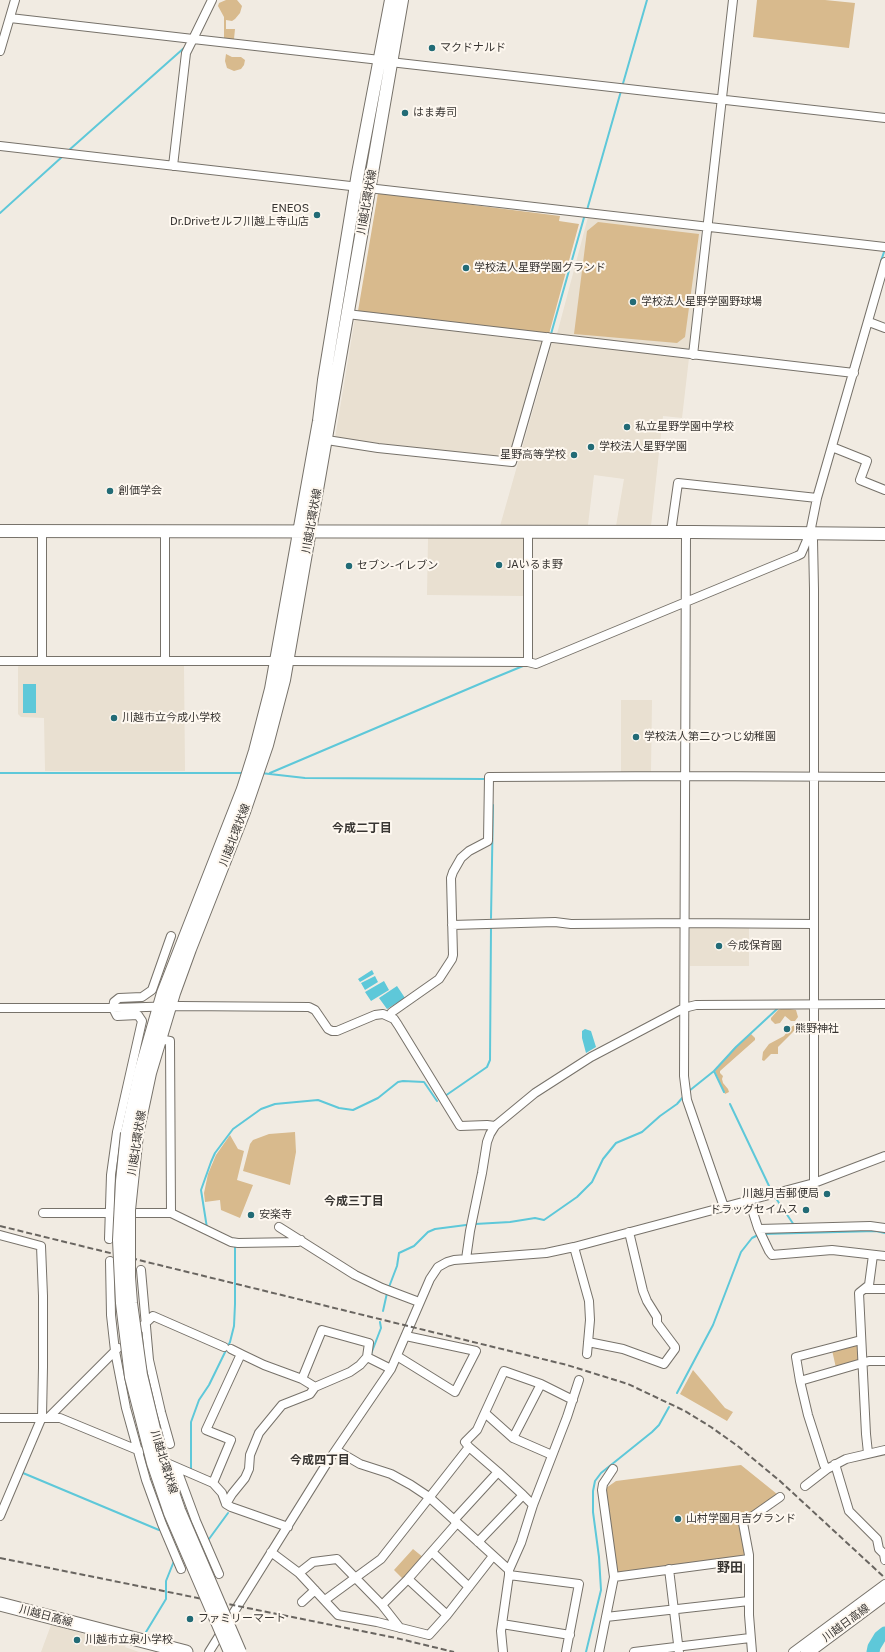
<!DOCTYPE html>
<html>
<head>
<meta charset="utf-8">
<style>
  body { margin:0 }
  canvas { display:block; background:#f1ebe2 }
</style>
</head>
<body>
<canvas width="885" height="1652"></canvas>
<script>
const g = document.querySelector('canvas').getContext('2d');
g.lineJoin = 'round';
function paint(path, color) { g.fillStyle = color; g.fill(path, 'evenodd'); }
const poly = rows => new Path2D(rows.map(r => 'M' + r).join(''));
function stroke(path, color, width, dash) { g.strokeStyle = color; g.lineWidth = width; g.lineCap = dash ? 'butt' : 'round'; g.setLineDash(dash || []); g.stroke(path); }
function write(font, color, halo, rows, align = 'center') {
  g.font = font + ' "Public Sans","Noto Sans JP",sans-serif'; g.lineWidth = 4; g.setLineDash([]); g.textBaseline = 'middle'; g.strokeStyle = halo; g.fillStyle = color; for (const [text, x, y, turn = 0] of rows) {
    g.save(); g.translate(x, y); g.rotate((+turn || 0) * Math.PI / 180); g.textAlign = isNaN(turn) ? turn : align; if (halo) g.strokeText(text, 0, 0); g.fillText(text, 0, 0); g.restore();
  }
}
paint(poly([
  [588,217,701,230,690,348,687,350,557,334],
  [355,318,543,342,510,459,335,438],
  [552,343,689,358,682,418,663,416,651,526,616,526,624,479,594,475,588,525,500,526],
  [428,538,526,538,525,596,427,595],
  [20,664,184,664,185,771,45,771,44,718,21,717,18,714,18,667],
  [621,700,652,700,651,773,621,773],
  [749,925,749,966,690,966,690,927],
  [51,1625,126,1645,125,1647,139,1652,41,1652]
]), '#e9e0d1');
paint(poly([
  [226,0,237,0,242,6,240,13,235,19,232,21,226,20,226,29,235,29,234,39,232,40,224,39,224,17,218,6,219,3],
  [757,0,825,0,855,3,849,48,753,37],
  [226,54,232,57,241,57,245,60,244,65,241,69,234,71,227,68,225,61],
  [378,193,560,216,559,221,579,224,549,334,358,311],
  [598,222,699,234,685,337,677,343,574,334,587,231],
  [784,1008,796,1010,798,1017,795,1021,791,1021,785,1016,780,1023,775,1024,771,1020,771,1018,778,1010],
  [798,1022,802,1024,802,1027,797,1028,778,1047,778,1054,771,1054,764,1061,762,1060,763,1052,769,1044,784,1036,790,1028],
  [751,1034,755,1038,755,1040,720,1071,720,1073,723,1076,722,1079,723,1083,728,1089,729,1092,725,1094,715,1071,733,1049],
  [295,1132,296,1152,290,1185,243,1171,250,1144,253,1140,269,1134],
  [230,1135,238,1149,244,1151,237,1180,253,1185,240,1218,221,1210,220,1200,205,1202,204,1193,208,1174,216,1155],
  [856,1344,858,1345,858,1361,836,1368,832,1350],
  [693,1370,725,1408,733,1412,727,1421,680,1394],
  [741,1465,777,1494,776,1497,741,1522,746,1556,617,1572,606,1488,616,1481],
  [413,1549,424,1558,404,1580,394,1570]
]), '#d8ba8d');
paint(poly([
  [23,684,36,684,36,713,23,713],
  [372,970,374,974,360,982,358,979],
  [375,976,378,982,365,990,361,983],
  [384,981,389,990,371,1001,365,992],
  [397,986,405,998,387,1009,379,998],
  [585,1029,591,1031,596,1047,586,1053,582,1038,582,1031]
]), '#5ec8d9');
stroke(poly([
  [622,87,647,0],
  [68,151,184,48],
  [587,210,621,91],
  [0,213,63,156],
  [881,261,885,249],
  [551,334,585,214],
  [0,773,243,773],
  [261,773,305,778,484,779],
  [270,773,489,680,523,666],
  [491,918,493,805],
  [714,1071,724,1092],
  [689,1091,714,1071,736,1047,777,1009],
  [445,1096,487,1067,490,1060,491,927],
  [730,1104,770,1188],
  [775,1197,794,1225],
  [475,1224,510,1222,535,1218,544,1220,577,1197,592,1182,603,1159,616,1143,642,1132,660,1116,677,1104,683,1097],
  [207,1228,201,1190,211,1162,215,1153,233,1129,261,1109,275,1104,318,1100,339,1108,353,1110,378,1098,398,1082,403,1081,424,1082,437,1101],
  [763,1234,876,1231,885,1233],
  [389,1287,397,1266,399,1253,414,1246,428,1232,435,1229,466,1225],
  [383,1311,387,1293],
  [371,1354,381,1328,380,1322],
  [677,1393,713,1325,741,1252,752,1238,758,1235],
  [191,1469,191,1422,199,1400,209,1385,230,1342,234,1326,235,1304,235,1246],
  [23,1473,159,1530],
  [209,1539,228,1513],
  [146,1632,166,1599,166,1581,174,1561],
  [586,1652,601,1590,599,1557,593,1512,593,1491,595,1481,601,1473,652,1432,659,1425,669,1407]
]), '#5ec8d9', 2);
stroke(poly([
  [873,1652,874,1647,880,1637,885,1633]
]), '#5ec8d9', 13);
const street = poly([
  [10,18,193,39,212,0],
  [0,51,15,0],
  [390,62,885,118],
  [0,146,885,247],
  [173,166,186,53,193,39,380,60],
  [347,314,854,373],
  [869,322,885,328],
  [693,355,733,0],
  [327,440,378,448,512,462,548,337],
  [832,447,867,461,860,480,885,490],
  [528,532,528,662],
  [671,532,678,483,817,498],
  [686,532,684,1076,687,1100,724,1207],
  [0,661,276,661],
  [42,661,42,531],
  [165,661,165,531],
  [287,661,528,662,536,664,797,556,801,554,810,533],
  [452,925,555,922,571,924,686,923,814,924],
  [0,1008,113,1008,179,1006,309,1007,315,1010,328,1029,332,1031,337,1031,375,1015,383,1014,394,1019,398,1025,460,1126,487,1125,495,1126],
  [389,1016,392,1012,439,979,452,959,453,955,451,878,453,872,461,858,469,851,488,841,489,777,685,776,885,777],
  [159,1039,170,1041,171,1213],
  [814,1183,814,589,813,540,810,533,817,498,885,262],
  [749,1200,758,1228,769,1251,772,1255,832,1250,885,1256],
  [43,1213,113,1213],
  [125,1213,171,1213,231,1242,238,1243,298,1242,301,1240],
  [279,1227,355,1275,382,1288,419,1302],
  [759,1229,870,1226,885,1228],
  [0,1235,41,1246,43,1296,43,1367,42,1417,0,1516],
  [109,1239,111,1175,117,1132,142,1021,138,1015,117,1016,113,1008,114,1002,119,998,142,997,152,990,171,936],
  [574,1247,589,1301,590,1320,587,1354],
  [466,1259,470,1231,482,1173,487,1142,490,1134,495,1126,535,1093,591,1057,684,1008,696,1005,885,1004],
  [110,1261,111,1315,115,1351,126,1408,146,1480,162,1524,181,1569],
  [141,1270,149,1360,161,1412,170,1444],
  [864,1289,869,1285,873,1255],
  [134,1334,153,1316,224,1347],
  [588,1342,623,1349,664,1364,675,1349,675,1347,657,1323,657,1317,647,1301,643,1291,629,1232],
  [231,1349,241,1354],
  [397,1356,455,1392,476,1351,406,1336],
  [302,1379,322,1330,369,1343,367,1357],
  [800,1381,796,1357,861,1340],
  [485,1413,513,1438,552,1455],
  [49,1417,118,1348],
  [0,1418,60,1418,140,1451],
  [513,1438,541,1384],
  [336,1450,360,1464,391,1474,411,1485,429,1497,509,1570,509,1575,501,1631,503,1652],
  [868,1453,866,1434,859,1293,864,1289,885,1289],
  [160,1460,213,1483,222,1493,226,1504,231,1507,288,1527],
  [835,1464,849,1511,877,1539,879,1549,884,1554,885,1560],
  [176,1467,196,1521,219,1574],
  [613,1469,603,1484,602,1490,614,1577],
  [827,1469,824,1465,808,1415,800,1381,869,1361,885,1361],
  [498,1472,523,1495],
  [213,1483,231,1440,206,1430,241,1354,264,1365,302,1379,315,1387,350,1372,360,1365,367,1357,391,1369],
  [805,1486,827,1469,846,1459,885,1450],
  [226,1504,232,1494,245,1478,249,1469,250,1455,259,1433,282,1405,310,1394,315,1387],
  [454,1520,498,1472,469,1447],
  [478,1542,523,1495,533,1505],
  [271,1552,299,1573,338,1615,377,1622,429,1635,447,1615,493,1556],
  [432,1552,469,1587],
  [669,1569,679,1652],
  [509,1570,521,1543,533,1505,567,1417,579,1380],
  [299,1573,313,1562,337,1559,382,1605,400,1628],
  [509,1575,579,1584,566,1652],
  [408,1579,447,1615],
  [325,1600,381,1559,469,1447,465,1442,477,1430,504,1371,541,1384,573,1400],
  [302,1602,315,1590],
  [382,1605,408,1579,457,1523],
  [606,1617,749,1601],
  [502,1624,570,1635],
  [209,1652,327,1463,391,1369,430,1279,438,1267,447,1262,454,1260,546,1253,574,1247,814,1183,885,1156],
  [599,1652,614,1577,749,1559],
  [634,1652,750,1638],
  [752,1652,749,1615,749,1555,743,1523,780,1497],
  [793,1652,885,1584]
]);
const secondary = poly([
  [0,531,694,532,885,534],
  [127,1133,140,1073,163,993,243,789,255,751,271,689,319,421,324,380,358,173,391,0],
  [137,1134,150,1073,174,993,190,949,244,812,267,745,284,680,402,0]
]);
const primary = poly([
  [0,1604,186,1652],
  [807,1652,885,1594]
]);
stroke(street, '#77726a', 10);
stroke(secondary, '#77726a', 14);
stroke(primary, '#77726a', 15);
stroke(street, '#fff', 8);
stroke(secondary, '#fff', 12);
stroke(primary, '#fff', 13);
stroke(poly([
  [0,1226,567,1365,628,1384,685,1411,711,1427,739,1447,780,1481,885,1578],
  [0,1558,396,1638,454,1652]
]), '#696560', 2, [6, 3]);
const secondaryBridge = poly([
  [127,1133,122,1181,119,1240,122,1303,131,1377,153,1463,170,1513,230,1652],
  [137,1134,129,1210,129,1277,131,1303,141,1375,161,1458,179,1510,240,1652]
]);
stroke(secondaryBridge, '#77726a', 14, []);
stroke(secondaryBridge, '#fff', 12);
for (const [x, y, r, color] of [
  [432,48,4,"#226b76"],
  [405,113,4,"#226b76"],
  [317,215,4,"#226b76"],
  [466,268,4,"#226b76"],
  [633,302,4,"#226b76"],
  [627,427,4,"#226b76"],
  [591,447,4,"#226b76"],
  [574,455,4,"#226b76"],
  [110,491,4,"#226b76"],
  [499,565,4,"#226b76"],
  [349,566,4,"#226b76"],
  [114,718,4,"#226b76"],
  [636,737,4,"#226b76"],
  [719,946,4,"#226b76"],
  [787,1029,4,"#226b76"],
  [827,1194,4,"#226b76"],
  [806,1210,4,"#226b76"],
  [251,1215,4,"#226b76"],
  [678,1519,4,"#226b76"],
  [190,1619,4,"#226b76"],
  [77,1640,4,"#226b76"]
]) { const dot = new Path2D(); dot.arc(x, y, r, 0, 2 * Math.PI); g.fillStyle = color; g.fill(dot); stroke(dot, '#fef8f0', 1.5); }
write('11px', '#383532', '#fef8f0', [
  ["マクドナルド",440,48],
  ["はま寿司",413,113],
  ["ENEOS",309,209,"right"],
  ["Dr.Driveセルフ川越上寺山店",309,222,"right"],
  ["学校法人星野学園グランド",474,268],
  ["学校法人星野学園野球場",641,302],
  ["私立星野学園中学校",635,427],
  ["学校法人星野学園",599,447],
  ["星野高等学校",566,455,"right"],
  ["創価学会",118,491],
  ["JAいるま野",507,565],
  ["セブン-イレブン",357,566],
  ["川越市立今成小学校",122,718],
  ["学校法人第二ひつじ幼稚園",644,737],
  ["今成保育園",727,946],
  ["熊野神社",795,1029],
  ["川越月吉郵便局",819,1194,"right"],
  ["ドラッグセイムス",798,1210,"right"],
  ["安楽寺",259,1215],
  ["山村学園月吉グランド",686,1519],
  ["ファミリーマート",198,1619],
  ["川越市立泉小学校",85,1640]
], 'left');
write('11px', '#383532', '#fef8f0', [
  ["川越北環状線",367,202,-80],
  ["川越北環状線",312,521,-80],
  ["川越北環状線",235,835,-69],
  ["川越北環状線",137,1143,-81],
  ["川越北環状線",164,1462,73],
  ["川越日高線",46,1616,15],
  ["川越日高線",846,1623,-36]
]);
write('bold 12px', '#383532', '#fef8f0', [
  ["今成二丁目",362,828],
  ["今成三丁目",354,1201],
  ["今成四丁目",320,1460]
]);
write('bold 13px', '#383532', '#fef8f0', [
  ["野田",730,1568]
]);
</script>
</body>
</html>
